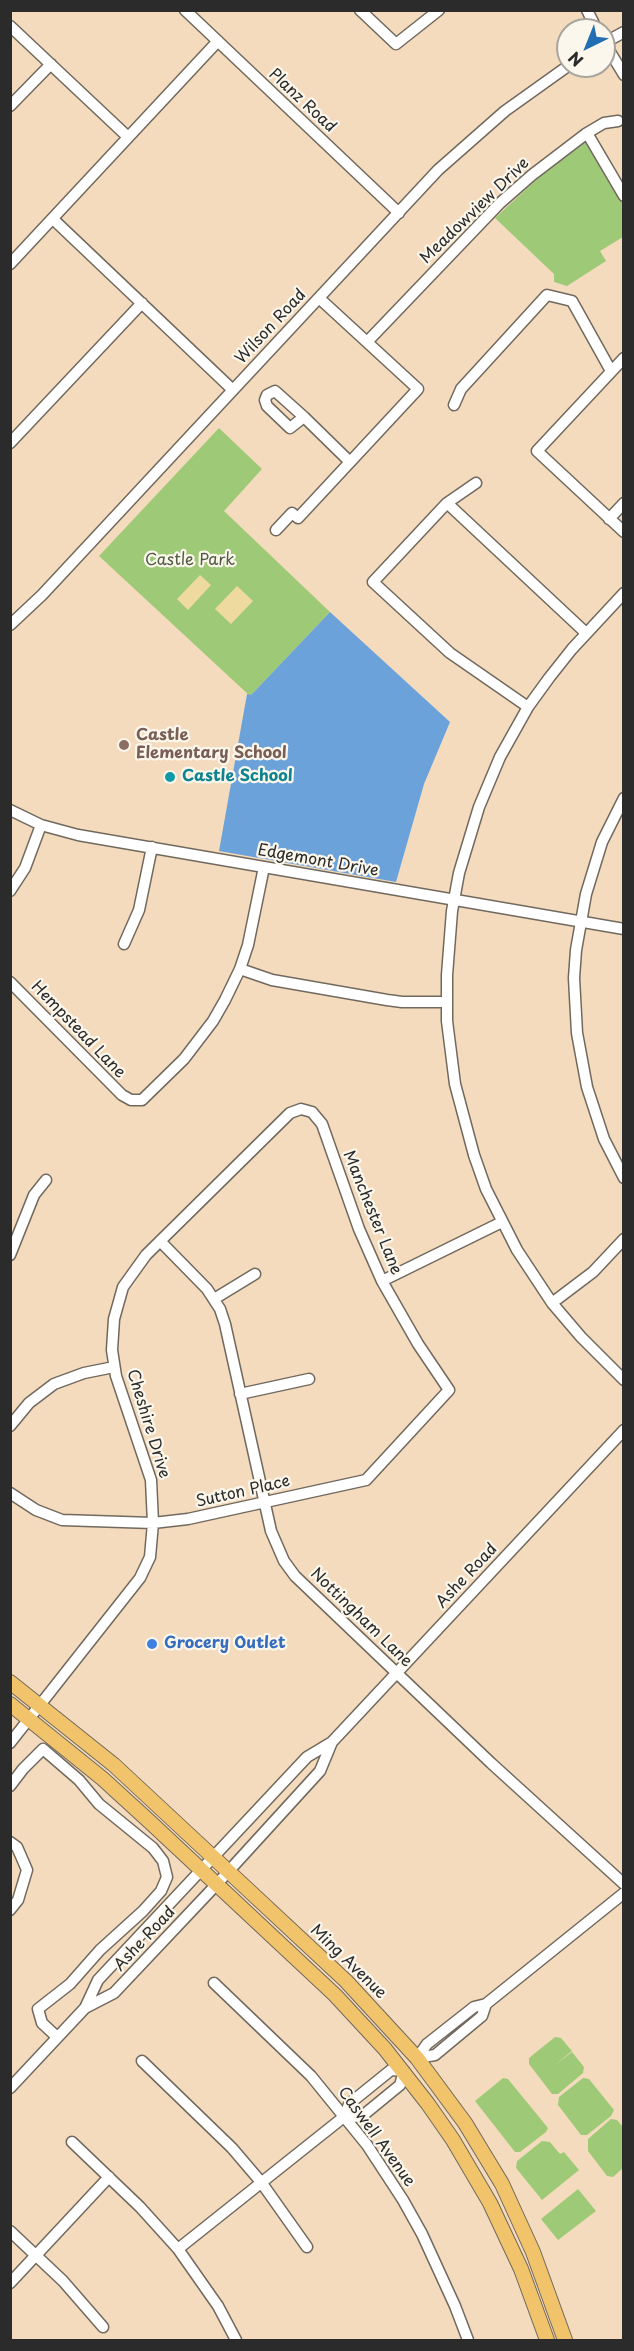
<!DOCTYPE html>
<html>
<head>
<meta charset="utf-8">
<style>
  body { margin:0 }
  #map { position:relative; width:634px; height:2351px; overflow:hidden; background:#f4dbbd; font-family:"Playpen Sans",sans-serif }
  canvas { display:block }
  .frame { position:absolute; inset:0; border:12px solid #2b2b2b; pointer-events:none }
  .north { position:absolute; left:556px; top:18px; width:60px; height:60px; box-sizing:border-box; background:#fbf7ec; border:2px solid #a8a59f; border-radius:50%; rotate:223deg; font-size:16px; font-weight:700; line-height:24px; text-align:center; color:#2b2b2b }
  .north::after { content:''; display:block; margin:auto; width:21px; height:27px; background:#1f6fb2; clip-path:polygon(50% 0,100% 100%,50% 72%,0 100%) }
</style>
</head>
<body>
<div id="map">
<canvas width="634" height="2351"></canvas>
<div class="frame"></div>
<div class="north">N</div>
</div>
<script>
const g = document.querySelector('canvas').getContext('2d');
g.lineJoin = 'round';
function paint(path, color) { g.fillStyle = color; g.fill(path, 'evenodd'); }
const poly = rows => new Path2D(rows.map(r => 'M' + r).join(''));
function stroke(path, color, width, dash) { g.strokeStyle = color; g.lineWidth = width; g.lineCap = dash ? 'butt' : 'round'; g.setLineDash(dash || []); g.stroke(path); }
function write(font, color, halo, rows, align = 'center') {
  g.font = font + ' "Playpen Sans",sans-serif'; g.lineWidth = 4.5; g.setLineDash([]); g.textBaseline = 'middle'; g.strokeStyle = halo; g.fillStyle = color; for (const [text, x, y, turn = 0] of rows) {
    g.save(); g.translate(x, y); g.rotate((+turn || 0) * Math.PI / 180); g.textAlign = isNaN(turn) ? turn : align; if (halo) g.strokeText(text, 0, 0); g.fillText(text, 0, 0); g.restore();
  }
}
paint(poly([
  [587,133,623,196,623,237,600,251,606,261,567,286,554,282,554,274,495,218],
  [219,428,262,469,224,511,330,612,250,696,99,556],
  [555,2037,561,2038,572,2051,554,2066,572,2052,584,2067,583,2073,558,2094,552,2094,529,2064,529,2058],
  [503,2078,508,2079,548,2128,546,2132,520,2152,515,2152,475,2101],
  [583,2078,589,2079,614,2110,611,2116,587,2135,581,2135,558,2105,559,2097],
  [611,2119,617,2120,624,2128,623,2168,613,2177,607,2176,588,2151,588,2139],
  [542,2141,550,2142,560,2154,564,2152,579,2170,542,2200,516,2168,517,2161],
  [578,2189,596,2211,558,2240,541,2219]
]), '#9eca77');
paint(poly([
  [200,575,211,585,188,610,177,599],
  [237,586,253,601,231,624,215,609]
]), '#eeda9e');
paint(poly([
  [330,612,450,722,424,784,396,882,219,851,247,694,251,695]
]), '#6ca2da');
const minor = poly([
  [185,10,399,213],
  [360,10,396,44,439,10],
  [587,10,597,30],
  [10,26,128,137],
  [604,42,624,75],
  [604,43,624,32],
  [10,106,51,64],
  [587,133,624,196],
  [53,219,233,390],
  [10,264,218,41],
  [367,342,500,203,532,175,587,133,604,123,618,121],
  [624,358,537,451,624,532],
  [454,405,461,389,547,295,572,301,611,371],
  [304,417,275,391,267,395,265,400,267,406,290,428,304,417,350,462],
  [10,443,142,303],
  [476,483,447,503,373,582,450,653,528,707],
  [447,503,586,633],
  [609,519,624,503],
  [276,530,292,513,298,518,418,389,319,298],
  [624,593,572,649,549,678,528,707,500,757,479,807,459,873,452,911,447,975,447,1021,455,1084,474,1155,486,1189,517,1250,552,1303,581,1337,624,1380],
  [10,625,42,595,438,170,505,111,568,66],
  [624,798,602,842,586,894,576,950,574,978,577,1033,587,1087,604,1139,624,1178],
  [10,810,41,825,78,835,624,929],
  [10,891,25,868,41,825],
  [124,944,139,910,152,847],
  [240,969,272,980,387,1000,402,1002,447,1002],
  [10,982,122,1095,131,1100,142,1100,184,1059,213,1021,225,1000,240,969,248,945,264,867],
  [160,1241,207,1289,220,1309,225,1324,271,1531,284,1561,295,1576,491,1763,624,1884],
  [10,1255,34,1195,46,1180],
  [382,1281,502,1222],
  [214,1299,255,1274],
  [552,1303,593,1272,624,1239],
  [240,1394,309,1379],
  [10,1426,29,1403,54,1384,84,1373,114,1367],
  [10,1493,36,1510,62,1520,153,1523,188,1519,366,1480,449,1390,418,1344,382,1281,359,1229,322,1124,312,1112,301,1109,290,1113,146,1255,123,1287,114,1319,112,1350,116,1376,151,1480,153,1523,150,1557,140,1578,10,1743],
  [332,1742,624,1430],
  [10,1786,23,1769,43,1749,79,1780,99,1804,153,1848,163,1861,167,1877,161,1891,143,1911,100,1950,70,1984,38,2009,42,2023,57,2037],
  [10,1842,17,1847,27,1870,18,1900,10,1910],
  [214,1983,311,2076,367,2145,403,2200,422,2234,455,2306,468,2340],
  [417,2058,427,2044,474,2007,486,2004,624,1893],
  [417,2058,435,2055,482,2016,486,2004],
  [142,2061,232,2148,261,2182,307,2247],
  [10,2088,85,2008,98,1980,307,1757,332,1742,320,1771,216,1885,114,1993,85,2008],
  [72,2142,140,2207,178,2249,218,2306,236,2340],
  [10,2231,63,2281,103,2327],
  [178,2249,345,2116,349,2104,391,2070,404,2071,400,2085,361,2117,345,2116],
  [10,2283,109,2177]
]);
const major = poly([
  [10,1682,114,1765,214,1858,346,1981,417,2058,465,2123,502,2184,533,2252,565,2340],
  [10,1704,103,1779,150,1822,335,1995,385,2049,428,2104,453,2140,490,2203,521,2269,547,2340]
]);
stroke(minor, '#71695e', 13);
stroke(major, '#71695e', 16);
stroke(minor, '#fff', 10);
stroke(major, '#f1c36a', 14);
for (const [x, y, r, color] of [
  [124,745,6,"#8d6e63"],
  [170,777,6,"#0f9aa8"],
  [152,1644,6,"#3f7fe0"]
]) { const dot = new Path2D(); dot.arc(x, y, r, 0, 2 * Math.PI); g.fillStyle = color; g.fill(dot); stroke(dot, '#fbf7ec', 2); }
write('16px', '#2b2b2b', '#fbf7ec', [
  ["Planz Road",302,101,43],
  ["Meadowview Drive",475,211,-44],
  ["Wilson Road",271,327,-47],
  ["Edgemont Drive",318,861,10],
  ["Hempstead Lane",78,1030,46],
  ["Manchester Lane",372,1213,68],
  ["Cheshire Drive",148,1424,73],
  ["Sutton Place",243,1492,-13],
  ["Ashe Road",467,1576,-47],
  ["Nottingham Lane",361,1618,44],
  ["Ashe Road",145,1939,-47],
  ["Ming Avenue",348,1962,44],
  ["Caswell Avenue",376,2137,54]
]);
write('16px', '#4e5b42', '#fbf7ec', [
  ["Castle Park",190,561]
]);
write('bold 16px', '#785e54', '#fbf7ec', [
  ["Castle",136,736],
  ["Elementary School",136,754]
], 'left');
write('bold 16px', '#0d838f', '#fbf7ec', [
  ["Castle School",182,777]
], 'left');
write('bold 16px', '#366cbe', '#fbf7ec', [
  ["Grocery Outlet",164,1644]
], 'left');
</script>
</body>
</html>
